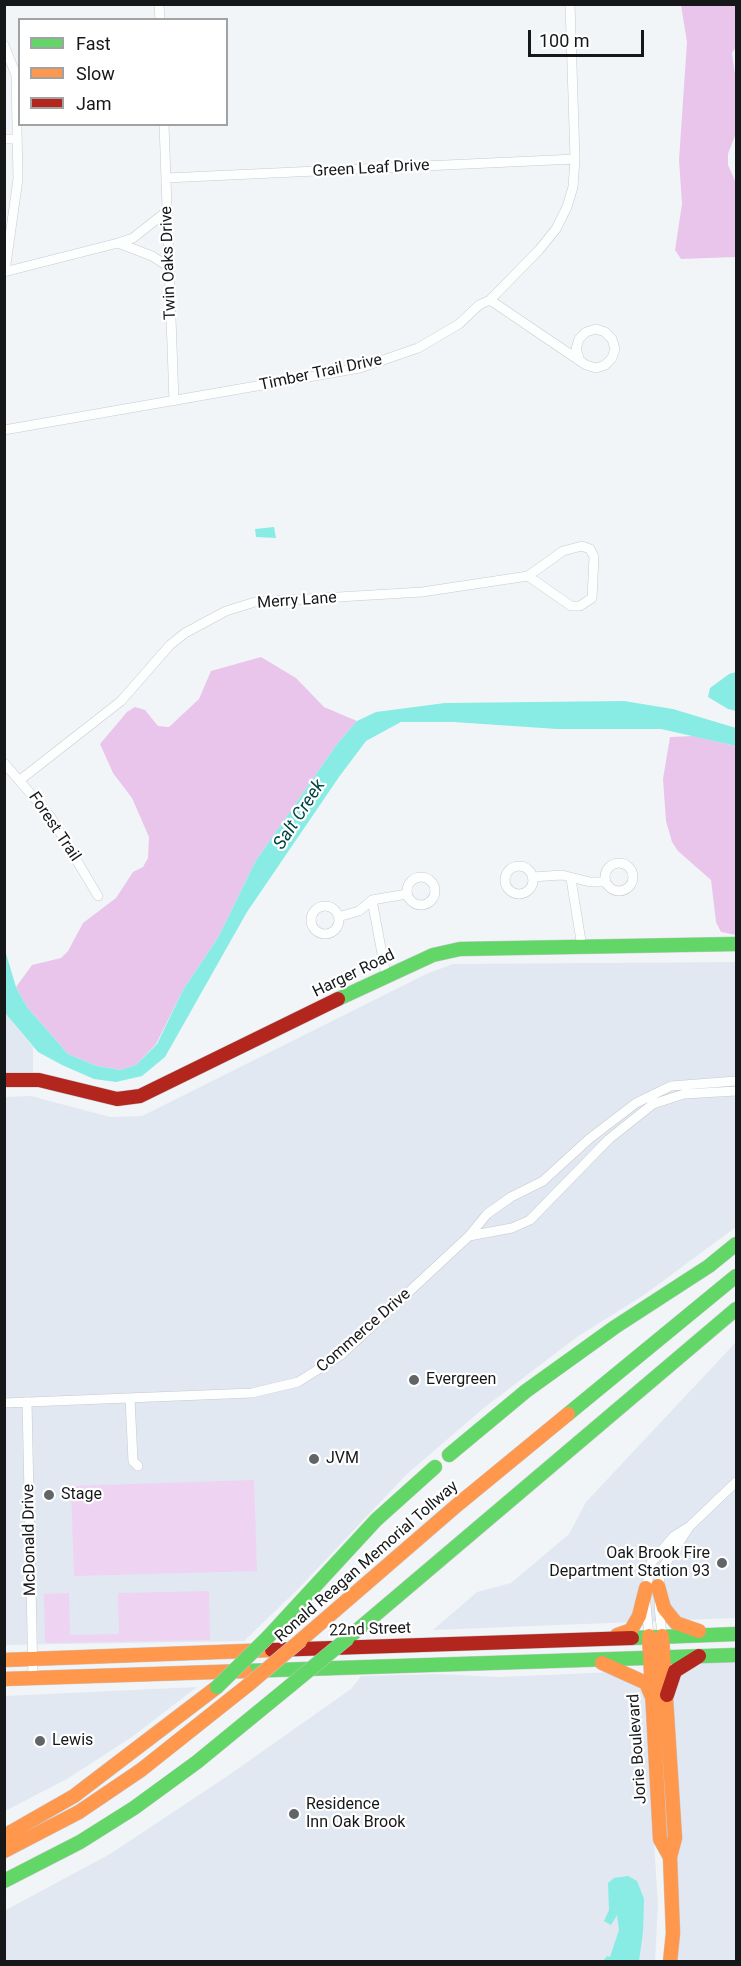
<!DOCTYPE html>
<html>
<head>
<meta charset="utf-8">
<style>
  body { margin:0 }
  #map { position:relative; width:741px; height:1966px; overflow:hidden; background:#f2f5f8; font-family:Roboto,sans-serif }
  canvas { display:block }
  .frame { position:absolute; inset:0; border:6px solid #151719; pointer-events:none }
  .legend { position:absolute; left:18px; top:18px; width:210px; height:108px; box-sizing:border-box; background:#fff; border:2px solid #a1a2a3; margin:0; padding:8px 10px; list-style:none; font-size:18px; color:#151719 }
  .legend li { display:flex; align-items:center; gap:12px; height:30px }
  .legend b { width:30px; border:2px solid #a1a2a3 }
  .scale { position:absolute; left:528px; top:30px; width:116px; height:27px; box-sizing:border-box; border:3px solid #151719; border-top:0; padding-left:8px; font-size:18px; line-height:21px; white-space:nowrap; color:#151719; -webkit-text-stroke:4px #fff; paint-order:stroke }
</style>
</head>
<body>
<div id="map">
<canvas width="741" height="1966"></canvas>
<div class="frame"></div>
<ul class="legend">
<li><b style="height:8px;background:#63d668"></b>Fast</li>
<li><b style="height:8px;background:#ff974d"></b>Slow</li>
<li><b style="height:8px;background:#b3261e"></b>Jam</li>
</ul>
<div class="scale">100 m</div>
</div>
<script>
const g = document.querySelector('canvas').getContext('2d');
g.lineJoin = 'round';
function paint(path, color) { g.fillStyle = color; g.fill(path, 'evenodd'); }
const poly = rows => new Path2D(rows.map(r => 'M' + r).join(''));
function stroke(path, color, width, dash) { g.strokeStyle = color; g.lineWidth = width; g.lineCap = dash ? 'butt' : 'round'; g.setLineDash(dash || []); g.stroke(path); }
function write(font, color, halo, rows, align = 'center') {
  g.font = font + ' Roboto,sans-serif'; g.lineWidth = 4.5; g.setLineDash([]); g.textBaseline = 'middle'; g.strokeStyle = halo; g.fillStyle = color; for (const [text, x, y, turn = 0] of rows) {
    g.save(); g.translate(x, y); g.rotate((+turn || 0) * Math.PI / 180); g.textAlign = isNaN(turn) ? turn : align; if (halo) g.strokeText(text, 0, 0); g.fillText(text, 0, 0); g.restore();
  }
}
paint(poly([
  [736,962,736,1227,644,1295,577,1337,485,1407,407,1474,297,1590,244,1641,5,1645,4,1097,31,1096,110,1117,142,1116,426,974,453,964],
  [4,1012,33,1047,33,1074,5,1075],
  [736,1342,736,1618,433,1630,477,1592,511,1583,569,1534,586,1502],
  [736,1657,736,1961,671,1962,677,1932,671,1661],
  [614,1672,630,1675,645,1695,658,1906,655,1961,5,1961,4,1911,110,1854,226,1777,351,1689,361,1676,436,1674,499,1677],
  [197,1687,132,1737,67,1779,5,1811,5,1696]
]), '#e1e8f1');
paint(poly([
  [254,1480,257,1571,74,1576,71,1486],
  [209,1591,210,1640,45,1643,44,1594,69,1593,70,1635,119,1634,118,1593]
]), '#efd3f2');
paint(poly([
  [681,5,736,5,736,47,732,53,736,81,736,133,728,154,728,165,736,183,736,257,681,259,675,250,682,204,679,160,687,42],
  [261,657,296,678,324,707,357,721,337,744,255,862,219,936,183,990,156,1044,136,1065,121,1070,97,1066,68,1054,27,1007,16,987,32,965,61,958,68,951,83,923,116,898,133,872,143,867,148,858,149,837,132,798,113,773,100,744,127,712,135,707,145,710,158,726,169,727,199,699,211,671],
  [693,736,736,746,736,935,721,932,716,922,711,880,678,851,672,842,666,821,663,779,670,737]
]), '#e9c5ec');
paint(poly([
  [274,527,276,538,256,537,255,529],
  [736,672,736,711,728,709,708,697,710,688,729,674],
  [624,701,673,709,736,728,736,746,661,729,557,729,453,722,401,722,366,741,339,777,247,912,165,1057,142,1076,116,1082,94,1079,62,1065,38,1052,5,1013,5,950,16,987,27,1007,68,1054,97,1066,121,1070,136,1065,157,1044,183,990,219,936,255,862,337,744,357,721,376,712,445,703],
  [628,1876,637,1881,644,1899,643,1932,639,1961,603,1961,607,1956,610,1957,619,1930,617,1915,611,1925,604,1921,609,1910,608,1883,614,1878]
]), '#88ece4');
const street = poly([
  [159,4,160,20],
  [4,45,16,75,18,179,5,271],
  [164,124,174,401],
  [4,139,17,139],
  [166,178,575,159],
  [118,243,133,238,167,211],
  [4,272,118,243,152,256,169,267],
  [490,300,586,365,596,368,605,365,612,358,615,349,612,339,605,332,596,329,586,332,579,339,576,349,579,358],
  [4,430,360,368,418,348,459,324,479,305,490,300,539,250,556,229,567,207,573,187,575,159,570,4],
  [4,763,50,816,98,896],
  [20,780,121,701,170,645,185,633,226,611,255,602,422,592,528,576,563,551,582,546,590,549,594,557,592,598,580,606,571,606,528,576],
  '605 877a14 14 0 1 1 28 0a14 14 0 1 1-28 0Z',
  '505 880a14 14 0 1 1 28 0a14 14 0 1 1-28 0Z',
  [532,877,562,875,590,882,606,882],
  '407 891a14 14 0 1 1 28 0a14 14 0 1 1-28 0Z',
  [571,879,582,947],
  [372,900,386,975],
  '311 920a14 14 0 1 1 28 0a14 14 0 1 1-28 0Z',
  [338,917,359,911,372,900,407,894],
  [469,1236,512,1228,530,1220,609,1139,653,1104,684,1094,736,1091],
  [130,1398,133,1461,138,1466],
  [27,1402,33,1678],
  [4,1403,252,1393,298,1382,341,1355,469,1236,487,1214,511,1197,543,1181,589,1139,636,1103,671,1086,736,1081],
  [658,1588,662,1569,689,1527,736,1482],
  [646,1591,651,1563,674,1536,687,1528],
  [646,1605,649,1636],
  [659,1605,662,1636]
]);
const fast = poly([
  [338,999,433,955,460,949,736,944],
  [568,1414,736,1276],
  [449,1455,526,1391,615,1327,709,1266,736,1244],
  [268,1637,376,1520,435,1467],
  [348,1638,736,1309],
  [632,1638,736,1634],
  [245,1671,736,1655],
  [4,1881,80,1842,134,1808,197,1762,291,1685]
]);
const slow = poly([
  [658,1586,664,1608,676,1623,699,1631],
  [617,1635,631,1630,639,1616,646,1588],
  [649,1636,660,1839,670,1857],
  [662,1636,675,1838,670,1857,673,1933,670,1962],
  [301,1640,456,1506,568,1414],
  [4,1660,272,1650],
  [602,1663,646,1683,652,1697],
  [4,1679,245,1671],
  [4,1836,74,1796,217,1687],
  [4,1851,79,1812,141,1770,248,1685]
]);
const jam = poly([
  [4,1080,39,1080,117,1099,140,1096,338,999],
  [272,1650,632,1638],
  [667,1695,675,1671,699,1656]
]);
stroke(street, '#c8cacd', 10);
stroke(fast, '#c8cacd', 15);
stroke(slow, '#c8cacd', 15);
stroke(jam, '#c8cacd', 15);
stroke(street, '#fdfefe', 9);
stroke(fast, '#63d668', 14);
stroke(slow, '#ff974d', 14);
stroke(jam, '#b3261e', 14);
const fastBridge = poly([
  [291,1685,348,1638],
  [217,1687,268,1637]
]);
const slowBridge = poly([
  [248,1685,301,1640]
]);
stroke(fastBridge, '#c8cacd', 15, []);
stroke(slowBridge, '#c8cacd', 15, []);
stroke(fastBridge, '#63d668', 14);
stroke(slowBridge, '#ff974d', 14);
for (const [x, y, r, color] of [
  [414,1380,6,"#626567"],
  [314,1459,6,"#626567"],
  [49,1495,6,"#626567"],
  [722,1563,6,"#626567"],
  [40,1741,6,"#626567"],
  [294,1814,6,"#626567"]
]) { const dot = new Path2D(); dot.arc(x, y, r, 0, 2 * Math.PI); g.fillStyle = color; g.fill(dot); stroke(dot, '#fff', 2); }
write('16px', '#151719', '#fff', [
  ["Green Leaf Drive",371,169,-3],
  ["Twin Oaks Drive",169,263,-92],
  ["Timber Trail Drive",321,373,-12],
  ["Merry Lane",297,601,-4],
  ["Forest Trail",54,827,56],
  ["Harger Road",354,974,-26],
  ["Commerce Drive",364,1331,-41],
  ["McDonald Drive",30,1540,-91],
  ["Ronald Reagan Memorial Tollway",367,1562,-41],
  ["22nd Street",370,1630,-2],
  ["Jorie Boulevard",638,1749,-94]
]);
write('16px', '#151719', '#fff', [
  ["Evergreen",426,1380],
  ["JVM",326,1459],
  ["Stage",61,1495],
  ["Oak Brook Fire",710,1554,"right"],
  ["Department Station 93",710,1572,"right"],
  ["Lewis",52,1741],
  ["Residence",306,1805],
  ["Inn Oak Brook",306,1823]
], 'left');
write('italic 18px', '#014540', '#fff', [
  ["Salt Creek",300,815,-57]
]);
</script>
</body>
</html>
